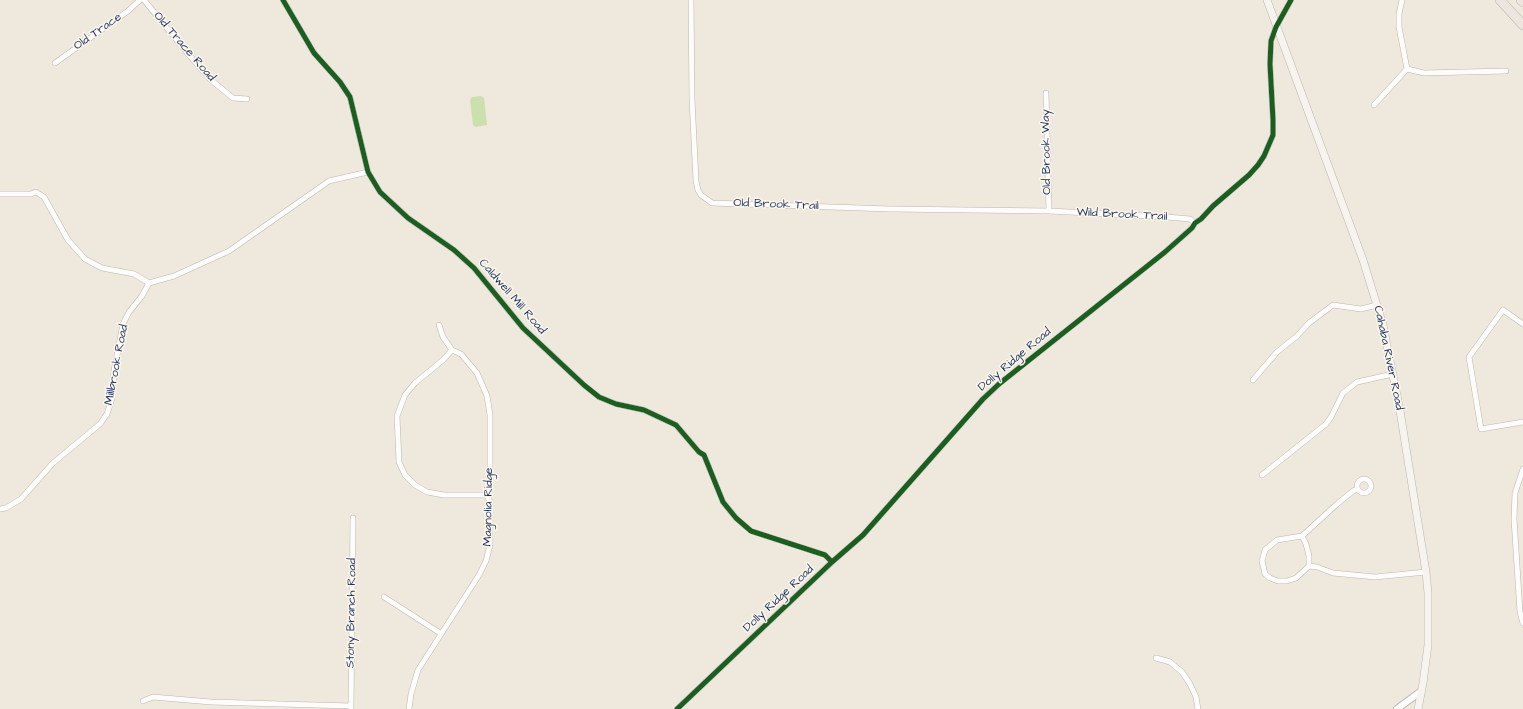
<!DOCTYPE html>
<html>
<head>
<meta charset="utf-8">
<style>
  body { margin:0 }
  canvas { display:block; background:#efe8dc }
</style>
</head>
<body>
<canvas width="1523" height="709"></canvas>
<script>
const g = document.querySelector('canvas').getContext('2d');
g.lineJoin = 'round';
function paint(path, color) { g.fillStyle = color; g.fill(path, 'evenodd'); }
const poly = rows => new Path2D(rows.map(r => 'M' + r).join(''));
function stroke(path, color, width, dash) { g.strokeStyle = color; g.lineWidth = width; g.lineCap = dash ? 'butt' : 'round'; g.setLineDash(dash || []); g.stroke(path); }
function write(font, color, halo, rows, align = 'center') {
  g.font = font + ' "Architects Daughter",sans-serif'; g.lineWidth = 3; g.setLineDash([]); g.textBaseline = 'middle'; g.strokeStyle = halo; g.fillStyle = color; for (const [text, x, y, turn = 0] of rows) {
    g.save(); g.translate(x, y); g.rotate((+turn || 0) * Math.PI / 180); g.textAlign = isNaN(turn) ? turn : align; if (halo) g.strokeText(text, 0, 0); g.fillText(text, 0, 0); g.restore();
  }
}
paint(poly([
  [481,96,484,98,487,125,476,127,473,125,470,100,472,97]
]), '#cbe0ac');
const minor = poly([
  [144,0,189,55,211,80,233,98,247,99],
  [283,0,314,53,340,82,350,97,368,172,380,192,408,218,454,250,474,268,523,328,584,385,599,397,616,404,644,410,676,425,699,452,704,455,723,502,736,518,751,531,825,555,832,562],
  [691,0,692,100,696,181,698,190,701,195,712,203,890,209,1049,211,1167,217,1190,219,1195,223],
  [1402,0,1399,14,1399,27,1407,69],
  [55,63,128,11,140,0],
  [1046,93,1049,211],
  [1374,105,1407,69,1424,73,1506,71],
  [0,194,31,194,36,192,44,197,68,240,85,259,102,268,134,274,149,283],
  [1523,324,1503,310,1469,357,1481,429,1523,422],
  [452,350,443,360,415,383,405,395,397,416,399,462,405,475,415,485,427,492,444,495,487,495],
  [1253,380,1277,352,1297,336,1309,323,1333,305,1361,309,1377,305],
  [1523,469,1515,493,1514,519,1520,612,1523,623],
  [1262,475,1326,424,1331,417,1343,393,1357,382,1393,374],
  '1357 486a7 7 0 1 1 14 0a7 7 0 1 1-14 0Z',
  [1357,489,1353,491,1337,504,1302,536,1277,540,1265,550,1262,561,1265,574,1270,578,1278,581,1287,581,1296,578,1309,566,1317,567,1333,573,1375,577,1426,572],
  [0,509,6,508,21,499,53,463,100,424,107,414,112,398,114,371,123,324,129,312,142,296,149,283,174,276,229,251,329,181,368,172],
  [1302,536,1306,544,1309,556,1309,566],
  [384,597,440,633],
  [1156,658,1170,662,1182,672,1190,684,1196,697,1198,709],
  [143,701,153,697,211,702,351,706],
  [351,708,353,518],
  [409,709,411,694,418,670,479,575,486,561,490,545,490,502,487,495,490,487,490,415,487,396,477,373,461,354,452,350,443,337,439,325],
  [677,709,832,562,863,535,983,399,999,384,1165,252,1192,228,1195,223,1201,219,1213,206,1249,175,1258,165,1264,156,1273,135,1273,120,1270,64,1271,41,1276,27,1291,0]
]);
const tertiary = poly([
  [1397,709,1420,692]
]);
const secondary = poly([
  [1267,0,1363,260,1383,325,1400,411,1426,572,1428,593,1428,645,1423,683,1418,709]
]);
const trunk = poly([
  [1500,0,1523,25],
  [1521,0,1523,2]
]);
stroke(minor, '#bab7b4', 6);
stroke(tertiary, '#bab7b4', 8);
stroke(secondary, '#bab7b4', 8);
stroke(trunk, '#bab7b4', 10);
stroke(minor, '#fdfcfa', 5);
stroke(tertiary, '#fdfcfa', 6);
stroke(secondary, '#f7f3ef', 7);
stroke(trunk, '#ede5de', 9);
stroke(poly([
  [283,0,314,53,340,82,350,97,368,172,380,192,408,218,454,250,474,268,523,328,584,385,599,397,616,404,644,410,676,425,699,452,704,455,723,502,736,518,751,531,825,555,832,562],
  [677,709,832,562,863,535,983,399,999,384,1165,252,1192,228,1195,223,1201,219,1213,206,1249,175,1258,165,1264,156,1273,135,1273,120,1270,64,1271,41,1276,27,1291,0]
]), '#1b5e20', 5);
write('12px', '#1b2f5e', '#fbf7ec', [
  ["Old Trace",98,32,-35],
  ["Old Trace Road",184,47,49],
  ["Old Brook Way",1047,152,-91],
  ["Old Brook Trail",776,205,2],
  ["Wild Brook Trail",1122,215,3],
  ["Caldwell Mill Road",512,297,49],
  ["Cahaba River Road",1388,358,78],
  ["Dolly Ridge Road",1015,360,-40],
  ["Millbrook Road",117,365,-79],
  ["Magnolia Ridge",489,507,-89],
  ["Dolly Ridge Road",779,599,-43],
  ["Stony Branch Road",352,613,-89]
]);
</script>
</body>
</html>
